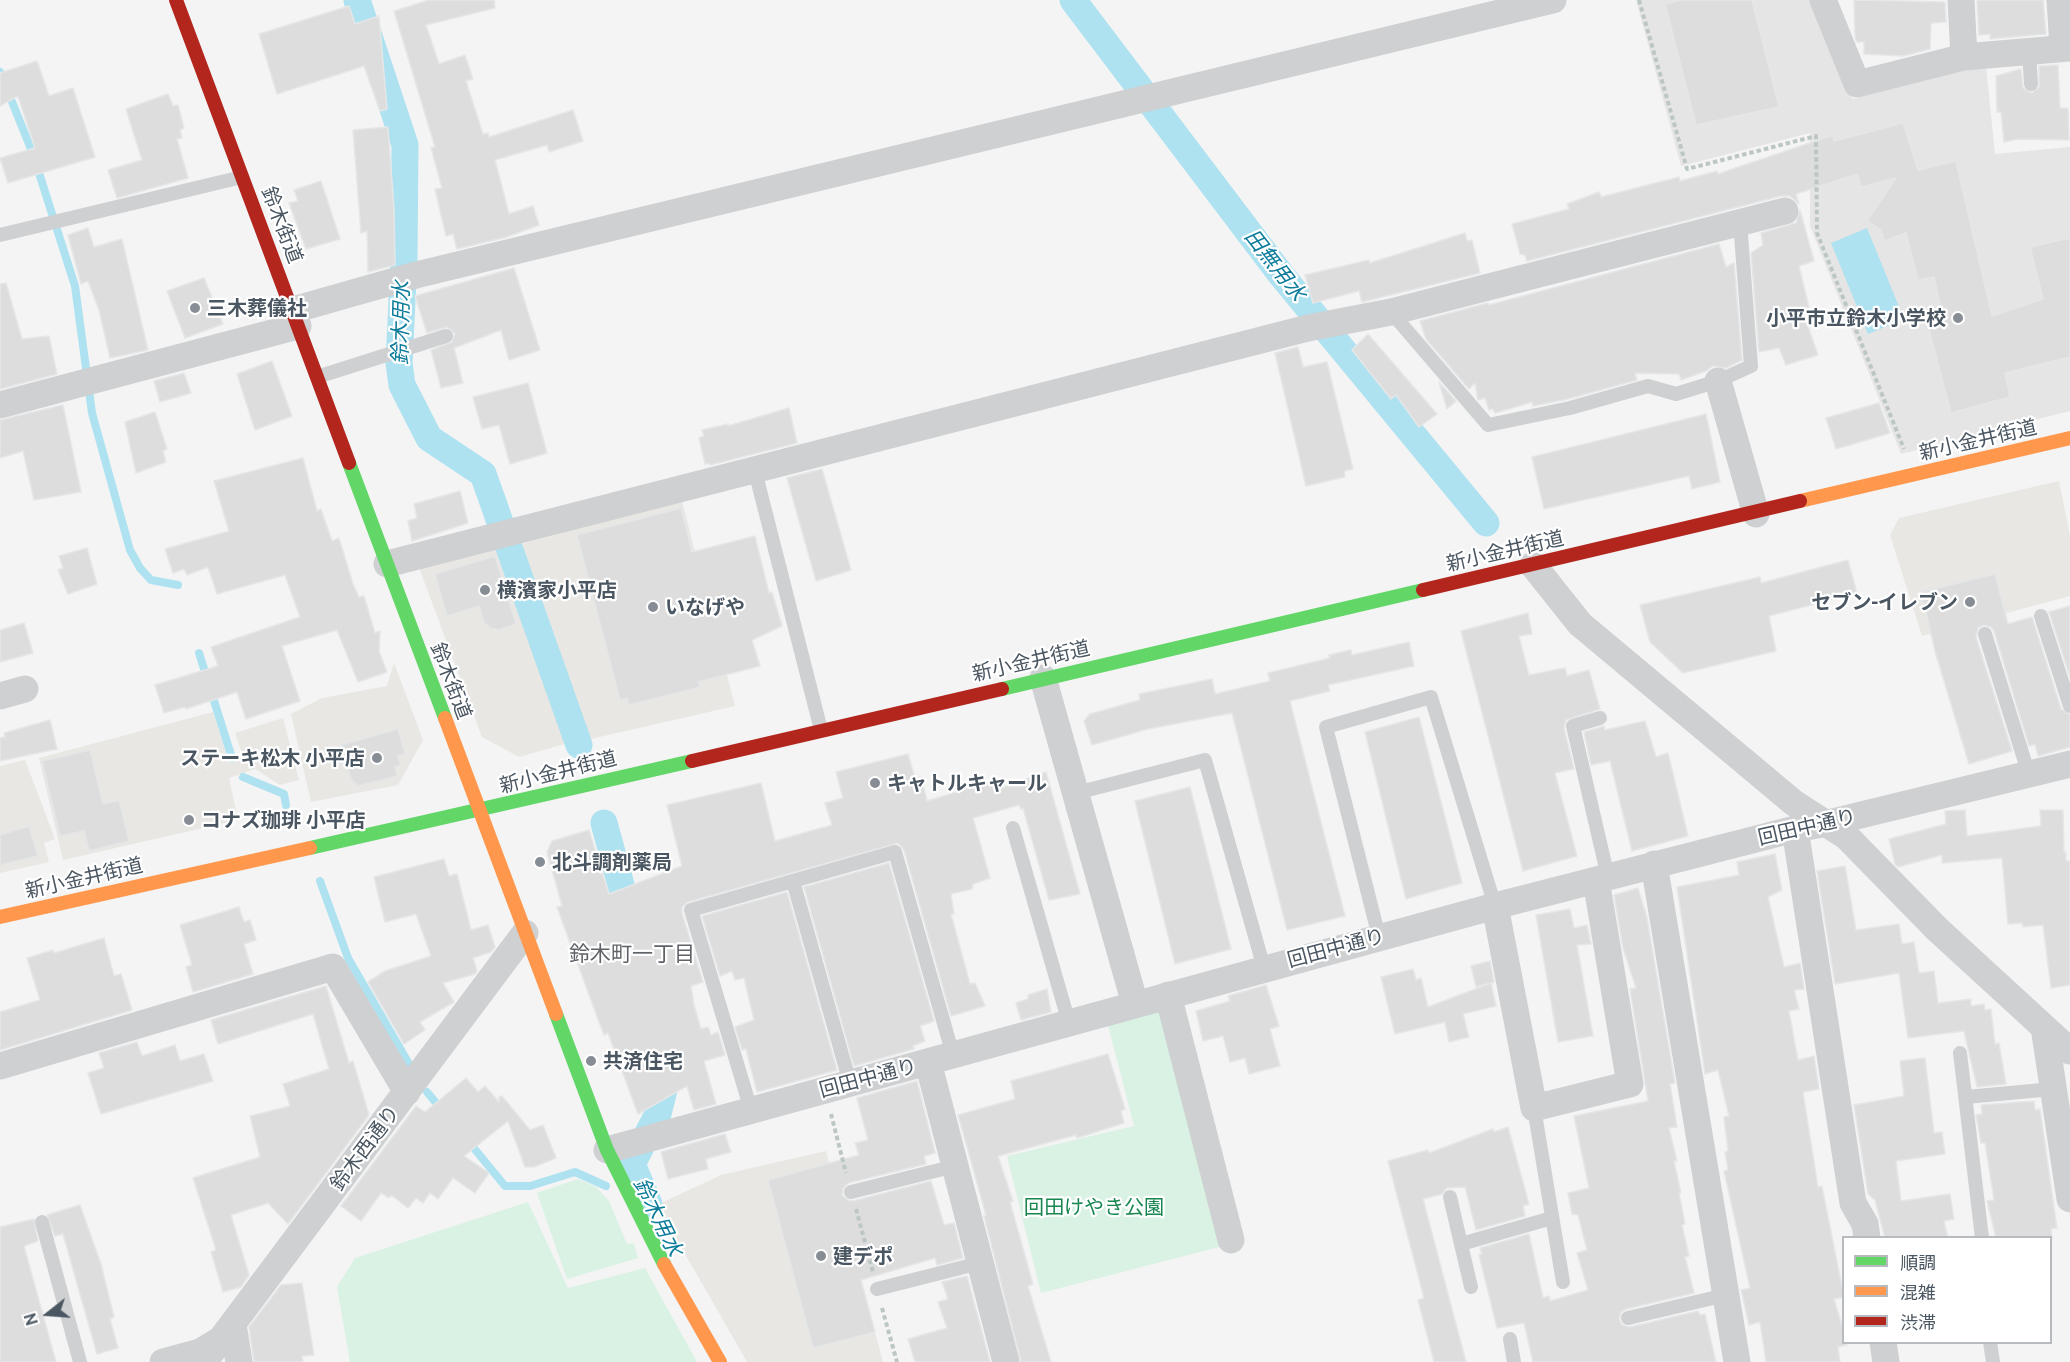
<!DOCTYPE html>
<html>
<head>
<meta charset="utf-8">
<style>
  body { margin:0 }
  #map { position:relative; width:2070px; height:1362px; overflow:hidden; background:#f4f4f4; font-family:Ubuntu,"Noto Sans JP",sans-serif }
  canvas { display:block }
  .legend { position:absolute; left:1842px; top:1236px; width:210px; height:108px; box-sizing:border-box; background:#fff; border:2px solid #b7bbc0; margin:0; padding:8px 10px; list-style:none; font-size:18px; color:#4a5661 }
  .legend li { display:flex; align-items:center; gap:12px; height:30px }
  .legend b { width:30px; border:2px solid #b7bbc0 }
  .north { position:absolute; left:18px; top:1284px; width:60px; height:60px; -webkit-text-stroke:4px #fff; paint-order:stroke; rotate:253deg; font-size:16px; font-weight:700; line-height:24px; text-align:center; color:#4a5661 }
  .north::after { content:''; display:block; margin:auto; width:21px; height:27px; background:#4a5661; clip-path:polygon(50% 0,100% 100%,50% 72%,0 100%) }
</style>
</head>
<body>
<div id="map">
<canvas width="2070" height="1362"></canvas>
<ul class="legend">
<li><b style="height:8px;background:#63d668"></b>順調</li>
<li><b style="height:8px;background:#ff974d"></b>混雑</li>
<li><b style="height:8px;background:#b3261e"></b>渋滞</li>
</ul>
<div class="north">N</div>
</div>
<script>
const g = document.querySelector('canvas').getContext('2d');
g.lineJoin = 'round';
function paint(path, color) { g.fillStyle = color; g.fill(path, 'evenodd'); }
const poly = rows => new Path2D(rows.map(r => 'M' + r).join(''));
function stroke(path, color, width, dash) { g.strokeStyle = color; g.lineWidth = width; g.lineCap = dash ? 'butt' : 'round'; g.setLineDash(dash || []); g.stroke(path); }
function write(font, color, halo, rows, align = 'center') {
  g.font = font + ' Ubuntu,"Noto Sans JP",sans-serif'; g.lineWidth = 4.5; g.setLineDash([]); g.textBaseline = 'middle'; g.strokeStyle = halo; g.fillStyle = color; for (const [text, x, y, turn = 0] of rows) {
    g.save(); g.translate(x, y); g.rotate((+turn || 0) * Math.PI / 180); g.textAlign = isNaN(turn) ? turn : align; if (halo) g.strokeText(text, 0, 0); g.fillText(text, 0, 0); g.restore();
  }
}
paint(poly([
  [2059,481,2070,536,2070,596,1922,636,1890,535,1899,518],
  [682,501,735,706,582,741,514,546],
  [501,543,568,743,519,757,482,737,417,562],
  [394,663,423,740,398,785,311,802,291,714,322,698,387,686],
  [213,712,229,762,243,756,235,733,283,718,299,780,280,785,255,769,229,778,238,820,63,860,39,758],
  [25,760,55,839,44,843,49,862,0,873,0,766],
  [826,1151,883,1362,747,1362,657,1205,721,1175]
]), '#e8e7e3');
paint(poly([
  [1636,0,1812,0,1853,99,1964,67,1986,66,1995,154,2070,147,2070,411,1901,454,1810,226,1810,133,1681,166]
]), '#e6e5e6');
paint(poly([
  [1162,1009,1227,1245,1041,1293,1007,1156,1134,1126,1107,1021],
  [578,1179,596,1187,609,1201,627,1244,634,1243,638,1258,567,1279,537,1193],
  [528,1202,568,1288,645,1268,697,1362,350,1362,337,1287,355,1258]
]), '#d9f2e3');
paint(poly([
  [1867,228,1904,319,1868,334,1831,243]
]), '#aee2f0');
stroke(poly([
  [0,72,33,154,75,286,92,413,130,550,140,568,151,580,178,585],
  [199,653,232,758],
  [243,777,284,794,286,805],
  [320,881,348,958,409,1064],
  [427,1092,442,1110],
  [468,1141,505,1186,530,1186,575,1172,606,1186]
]), '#aee2f0', 8);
stroke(poly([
  [357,0,405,145,404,259,399,363,402,385,429,438,483,474,579,745],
  [1073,0,1282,276,1486,523],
  [604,823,632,925],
  [649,1204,632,1164,658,1114,670,1065]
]), '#aee2f0', 27);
const building = poly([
  [429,0,494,0,495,8,426,25,439,64,465,55,473,79,466,81,483,134,488,133,489,137,573,110,583,141,549,152,547,145,495,160,509,214,533,206,539,225,507,237,457,249,453,234,446,236,435,189,442,188,431,148,435,147,394,11,429,0],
  [1682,0,1752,0,1779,107,1696,125,1665,4,1682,0],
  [1854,0,1945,2,1946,22,1931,23,1930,49,1903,56,1864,54,1864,42,1857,42,1855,37,1854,0],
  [1977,0,2043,0,2046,34,1990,39,1990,34,1979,35,1977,0],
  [349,6,355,24,379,16,387,109,380,111,364,66,277,94,259,34,349,6],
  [37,61,49,96,73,88,95,157,8,183,0,158,35,148,18,96,0,106,0,73,37,61],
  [2058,65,2060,108,2068,108,2069,140,2018,139,2004,142,2001,112,1997,112,1996,76,2021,69,2023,88,2032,93,2039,87,2039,66,2058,65],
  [168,94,173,106,178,105,184,128,180,130,182,138,177,139,188,178,117,198,108,170,142,160,126,109,168,94],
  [1903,123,1918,170,1956,161,1992,316,2043,299,2030,247,2070,238,2070,357,2005,373,2010,397,1951,413,1927,322,1943,318,1934,277,1918,280,1906,233,1884,241,1881,230,1867,221,1896,178,1861,187,1857,174,1796,194,1799,204,1790,196,1781,196,1527,261,1525,255,1520,254,1512,224,1569,209,1567,204,1599,192,1601,197,1679,177,1680,181,1717,171,1718,174,1833,135,1834,141,1903,123],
  [388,127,394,209,395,265,368,272,367,231,361,233,353,130,388,127],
  [321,181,340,239,306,249,289,203,298,201,294,190,321,181],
  [1800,210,1814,261,1799,266,1809,307,1802,309,1818,355,1786,365,1779,348,1759,352,1751,253,1763,245,1761,233,1796,223,1800,210],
  [88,228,94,247,122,239,148,350,110,358,99,310,88,281,81,284,68,235,88,228],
  [1465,233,1467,241,1472,240,1480,273,1362,302,1359,291,1313,303,1305,275,1369,260,1370,263,1465,233],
  [1719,244,1726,267,1734,263,1742,360,1726,368,1713,366,1706,371,1681,380,1679,374,1635,373,1637,380,1568,399,1533,406,1532,402,1495,413,1493,409,1489,410,1485,398,1478,400,1475,383,1469,389,1426,339,1420,321,1488,303,1489,305,1719,244],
  [514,268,540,350,509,360,501,330,454,348,463,383,441,388,431,350,452,342,455,334,447,327,427,333,415,296,514,268],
  [204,278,223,324,185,338,167,291,204,278],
  [6,283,22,339,49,336,57,374,0,389,0,284,6,283],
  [1368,334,1437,414,1419,427,1396,395,1391,399,1352,350,1368,334],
  [1298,347,1303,367,1327,362,1353,469,1344,471,1345,477,1306,486,1275,353,1298,347],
  [272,361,292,416,255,430,237,374,272,361],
  [184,373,191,393,160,402,154,381,184,373],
  [1439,382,1456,401,1447,409,1439,382],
  [528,383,547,453,510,464,499,425,482,429,473,397,528,383],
  [1879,403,1890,433,1836,449,1826,418,1879,403],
  [63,405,81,492,34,500,23,451,0,458,0,420,63,405],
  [789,408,797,443,710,465,709,463,705,464,699,438,704,436,702,430,728,424,728,426,789,408],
  [155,412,167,449,163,451,166,462,136,473,125,422,155,412],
  [1706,414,1720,482,1692,489,1689,476,1544,509,1532,457,1706,414],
  [303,458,317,511,321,509,332,541,339,538,353,584,359,597,364,596,375,633,380,631,379,651,387,672,358,682,337,630,282,646,300,701,246,719,237,692,186,709,185,707,164,713,155,685,218,666,211,647,300,617,285,575,217,594,208,567,187,575,184,569,173,573,165,549,229,531,214,481,303,458],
  [822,469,851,570,816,581,787,478,822,469],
  [460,491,468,523,412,541,408,521,417,518,414,504,460,491],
  [681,508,692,552,755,536,769,593,772,592,782,626,752,640,760,666,698,682,700,687,629,705,627,698,620,700,577,535,681,508],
  [87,548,97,584,68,594,58,570,63,568,59,556,87,548],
  [495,556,516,624,499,630,490,628,484,622,479,606,447,616,435,574,495,556],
  [1848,560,1857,593,1769,616,1776,651,1683,673,1650,642,1640,605,1760,577,1761,583,1848,560],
  [1995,574,2008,624,2032,617,2061,709,2070,715,2070,747,2038,756,2035,744,2029,746,1994,631,1991,627,1983,625,1978,628,1976,637,2012,751,1969,764,1935,651,1921,592,1995,574],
  [2070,606,2070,677,2049,612,2070,606],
  [1528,613,1532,634,1519,636,1529,675,1565,668,1567,676,1589,670,1600,709,1566,720,1564,728,1574,769,1555,773,1577,856,1523,871,1461,631,1528,613],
  [24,623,33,653,0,662,0,630,24,623],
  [1409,642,1414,666,1328,685,1330,691,1290,701,1345,916,1287,930,1232,713,1148,729,1092,745,1084,721,1090,714,1140,700,1139,694,1212,679,1215,694,1270,681,1268,673,1330,658,1329,655,1351,650,1352,655,1409,642],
  [1419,717,1462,883,1406,899,1365,732,1419,717],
  [50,720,57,749,0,761,0,738,5,737,4,733,50,720],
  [1645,721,1656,757,1668,753,1688,836,1632,851,1610,761,1591,765,1584,732,1604,726,1605,730,1645,721],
  [398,729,405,754,398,756,401,765,395,767,397,776,358,786,351,779,341,745,398,729],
  [90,750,103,804,119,800,129,841,89,851,84,831,60,836,42,761,90,750],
  [908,754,915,778,921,777,927,801,999,779,1001,788,1046,772,1080,894,1049,900,1023,808,1021,809,1019,805,973,818,990,878,973,884,972,889,951,894,954,914,951,914,970,984,975,983,985,1006,951,1016,904,850,898,843,688,902,682,907,682,913,703,982,691,986,694,1005,701,1029,708,1027,711,1035,718,1032,725,1055,704,1061,716,1104,694,1110,687,1086,638,1114,608,1033,604,1035,596,1014,557,907,562,906,547,852,552,841,589,830,609,894,682,866,667,805,761,783,775,841,832,825,825,803,843,798,836,772,908,754],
  [1190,787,1231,949,1175,964,1135,801,1190,787],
  [1965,810,1967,836,2041,826,2040,810,2063,810,2064,853,2066,852,2066,861,2070,861,2070,985,2051,988,2043,925,2023,927,2022,923,2008,924,2002,858,1942,863,1942,855,1898,867,1895,864,1889,839,1946,824,1945,811,1965,810],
  [29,826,38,856,0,865,0,835,29,826],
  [1775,854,1782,890,1768,897,1784,967,1800,963,1804,989,1794,990,1799,1009,1789,1011,1798,1060,1814,1056,1819,1089,1803,1092,1818,1187,1822,1186,1844,1297,1834,1299,1844,1332,1844,1342,1847,1345,1838,1347,1840,1362,1766,1362,1760,1322,1749,1325,1741,1290,1750,1288,1724,1171,1728,1170,1725,1152,1728,1151,1724,1117,1729,1116,1718,1070,1705,1074,1677,887,1739,875,1737,862,1775,854],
  [444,859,449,876,457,874,471,930,488,925,495,947,491,952,473,958,477,971,475,974,443,983,454,1002,420,1022,425,1030,404,1044,368,982,385,971,431,956,416,914,385,922,374,877,444,859],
  [889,863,934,1021,920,1026,925,1041,913,1046,914,1049,854,1066,804,887,889,863],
  [1845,866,1856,930,1899,924,1902,944,1914,942,1919,973,1934,971,1938,1003,1971,999,1971,1006,1984,1004,1985,1010,1991,1009,1995,1044,1999,1043,2006,1084,1977,1087,1964,1031,1908,1038,1899,973,1835,984,1817,871,1845,866],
  [1638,888,1647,918,1675,1083,1670,1084,1677,1127,1669,1128,1677,1161,1674,1161,1681,1193,1679,1193,1685,1224,1682,1225,1689,1256,1685,1257,1694,1293,1626,1309,1621,1312,1619,1319,1622,1325,1630,1327,1698,1311,1700,1315,1705,1314,1716,1362,1533,1362,1524,1323,1497,1328,1479,1255,1482,1254,1480,1248,1529,1234,1543,1298,1549,1296,1550,1301,1588,1290,1577,1253,1587,1250,1578,1215,1572,1214,1568,1193,1589,1188,1574,1116,1648,1101,1630,989,1636,988,1623,948,1614,895,1638,888],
  [787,892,837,1070,757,1092,746,1049,742,1050,735,1027,754,1020,744,978,735,980,732,971,720,976,702,916,787,892],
  [239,907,244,922,250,920,256,940,244,944,253,974,193,992,186,967,192,965,180,925,239,907],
  [1570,909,1574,928,1587,925,1591,944,1577,945,1593,1036,1558,1042,1536,915,1570,909],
  [104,938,114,976,121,974,132,1010,0,1050,0,1012,40,1000,27,958,53,950,54,953,104,938],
  [1490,961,1494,982,1476,987,1471,966,1490,961],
  [1413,969,1416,980,1421,978,1428,1007,1491,983,1496,1006,1463,1014,1469,1037,1449,1042,1445,1022,1395,1034,1381,977,1413,969],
  [1266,985,1279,1026,1270,1029,1280,1066,1249,1074,1245,1058,1230,1062,1223,1036,1203,1041,1196,1011,1230,1001,1228,996,1266,985],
  [326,986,349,1063,353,1061,369,1115,288,1224,268,1203,231,1215,249,1275,241,1287,223,1292,211,1252,216,1250,193,1178,260,1157,250,1116,290,1106,283,1084,329,1069,313,1014,218,1044,211,1020,326,986],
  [1047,989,1051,1012,1021,1020,1016,1003,1028,999,1028,995,1047,989],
  [137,1042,142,1056,175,1045,180,1061,204,1054,213,1081,101,1114,88,1073,104,1068,99,1053,137,1042],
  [1108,1054,1125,1109,1121,1111,1124,1123,1077,1138,1076,1135,998,1156,1013,1201,1010,1202,1033,1284,1028,1286,1051,1362,1021,1362,984,1216,986,1215,958,1115,1015,1099,1011,1081,1108,1054],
  [1925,1058,1934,1133,1942,1132,1945,1154,1896,1161,1901,1201,1950,1194,1954,1219,1944,1221,1948,1238,1885,1238,1875,1200,1868,1194,1854,1105,1904,1096,1900,1061,1925,1058],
  [466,1078,478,1092,485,1086,499,1102,499,1097,502,1096,530,1130,543,1125,556,1158,534,1167,525,1167,508,1121,464,1156,489,1173,475,1193,453,1178,438,1199,430,1193,423,1203,416,1198,408,1208,391,1195,389,1198,381,1193,361,1221,341,1206,416,1106,425,1112,466,1078],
  [917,1081,935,1153,924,1156,926,1164,848,1183,843,1189,842,1195,848,1200,853,1201,931,1181,944,1225,954,1223,963,1258,937,1265,935,1258,861,1280,875,1332,813,1348,768,1180,859,1155,855,1143,868,1140,857,1098,917,1081],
  [2034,1101,2035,1110,2040,1109,2057,1228,2051,1229,2052,1238,1996,1238,1987,1201,1994,1200,1985,1143,1981,1143,1976,1115,1982,1114,1981,1105,2034,1101],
  [1508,1127,1529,1204,1523,1206,1525,1216,1476,1230,1465,1187,1447,1188,1442,1194,1423,1199,1466,1362,1434,1362,1418,1300,1424,1298,1388,1161,1428,1150,1429,1153,1493,1129,1494,1132,1508,1127],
  [725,1134,731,1152,706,1159,708,1169,668,1179,661,1152,725,1134],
  [80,1205,101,1264,114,1317,110,1319,118,1348,97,1354,63,1234,55,1236,47,1215,80,1205],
  [34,1219,38,1241,24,1246,56,1362,0,1362,0,1227,34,1219],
  [967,1276,990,1362,915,1362,908,1339,947,1328,938,1302,948,1299,942,1282,967,1276],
  [302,1283,314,1355,302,1356,303,1362,254,1362,249,1327,281,1285,302,1283]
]);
paint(building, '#ddddde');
stroke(building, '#e5e6e7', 1.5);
stroke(poly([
  [1639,0,1687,169,1816,136,1817,233,1904,449],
  [831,1114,846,1173],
  [856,1209,873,1272],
  [882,1308,897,1362]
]), '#bcc7c4', 4, [4.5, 3]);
stroke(poly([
  [2029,51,2031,84],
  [0,235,242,177],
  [1391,312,1488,425,1570,408,1648,386,1676,394,1718,381,1751,366,1740,222],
  [317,377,446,336],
  [755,471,821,730],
  [2041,616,2070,706],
  [1985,634,2029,775],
  [1600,718,1573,726,1608,877],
  [1076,793,1205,760,1264,968],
  [1013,828,1069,1023],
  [793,881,850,1083],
  [1379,937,1326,727,1431,697,1495,906],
  [1960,1053,1982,1238],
  [1966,1097,2053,1089],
  [1534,1108,1563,1282],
  [751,1110,691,910,895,852,953,1055],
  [851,1192,955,1166],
  [1450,1197,1471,1287],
  [42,1222,80,1362],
  [1461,1244,1552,1218],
  [877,1289,980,1263],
  [1628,1318,1726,1295],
  [1510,1339,1514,1362],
  [1990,1342,1993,1362]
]), '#ced0d2', 14);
stroke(poly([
  [1823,0,1857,84,1964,57,2070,48],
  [1961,0,1964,57],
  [2060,0,2063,48],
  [293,310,416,275,1553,0],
  [1718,381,1756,514],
  [0,405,298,326],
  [387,564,1308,328,1391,312,1785,211],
  [1533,565,1580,624,1794,803,1847,837,1937,929,2070,1051],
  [1043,678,1135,1004],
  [0,696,25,689],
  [1795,829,1853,1203,1865,1224,1867,1238],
  [1654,864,1737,1362],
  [1495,906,1534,1108,1630,1084,1596,880],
  [1168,995,1231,1240],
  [2044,1027,2070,1199],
  [928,1062,1006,1362],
  [0,1066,333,967,407,1092],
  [607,1150,1495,906,1795,829,1828,823,2070,764],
  [233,1324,239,1362],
  [1883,1342,1886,1362],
  [163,1362,200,1352,220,1340],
  [204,1362,525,933]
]), '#ced0d2', 27);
stroke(poly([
  [349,463,445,718],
  [1002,689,1423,590],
  [310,848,692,761],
  [556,1014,607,1150,664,1264]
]), '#63d668', 14);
stroke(poly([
  [1800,501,2070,438],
  [445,718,556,1014],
  [0,917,310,848],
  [664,1264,720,1362]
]), '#ff974d', 14);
stroke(poly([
  [176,0,349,463],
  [1423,590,1800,501],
  [692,761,1002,689]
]), '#b3261e', 14);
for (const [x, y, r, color] of [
  [195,308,6,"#868d94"],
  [1958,318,6,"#868d94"],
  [485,590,6,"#868d94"],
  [1970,602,6,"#868d94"],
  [653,607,6,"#868d94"],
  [377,758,6,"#868d94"],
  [875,783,6,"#868d94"],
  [189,820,6,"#868d94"],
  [540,862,6,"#868d94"],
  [591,1061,6,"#868d94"],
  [821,1256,6,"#868d94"]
]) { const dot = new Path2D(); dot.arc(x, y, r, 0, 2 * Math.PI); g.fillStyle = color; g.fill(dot); stroke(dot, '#fff', 2); }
write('20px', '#4a5661', '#fff', [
  ["鈴木街道",282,225,69],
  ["新小金井街道",1978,440,-13],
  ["新小金井街道",1505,551,-13],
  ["新小金井街道",1031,661,-13],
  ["鈴木街道",451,681,69],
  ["新小金井街道",558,772,-14],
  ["回田中通り",1807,827,-13],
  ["新小金井街道",84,878,-13],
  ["回田中通り",1336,948,-15],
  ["回田中通り",868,1078,-15],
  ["鈴木西通り",365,1148,-53]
]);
write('bold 20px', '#4a5661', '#fff', [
  ["三木葬儀社",207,308],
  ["小平市立鈴木小学校",1946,318,"right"],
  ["横濱家小平店",497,590],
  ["セブン-イレブン",1958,602,"right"],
  ["いなげや",665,607],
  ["ステーキ松木 小平店",365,758,"right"],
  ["キャトルキャール",887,783],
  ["コナズ珈琲 小平店",201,820],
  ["北斗調剤薬局",552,862],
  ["共済住宅",603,1061],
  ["建デポ",833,1256]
], 'left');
write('20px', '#17864f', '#fff', [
  ["回田けやき公園",1094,1207]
]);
write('italic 21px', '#0c7c9b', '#fff', [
  ["田無用水",1275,265,52],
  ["鈴木用水",401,323,-89],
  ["鈴木用水",658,1217,64]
]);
write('21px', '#5f6368', '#fff', [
  ["鈴木町一丁目",632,954]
]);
</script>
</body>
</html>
